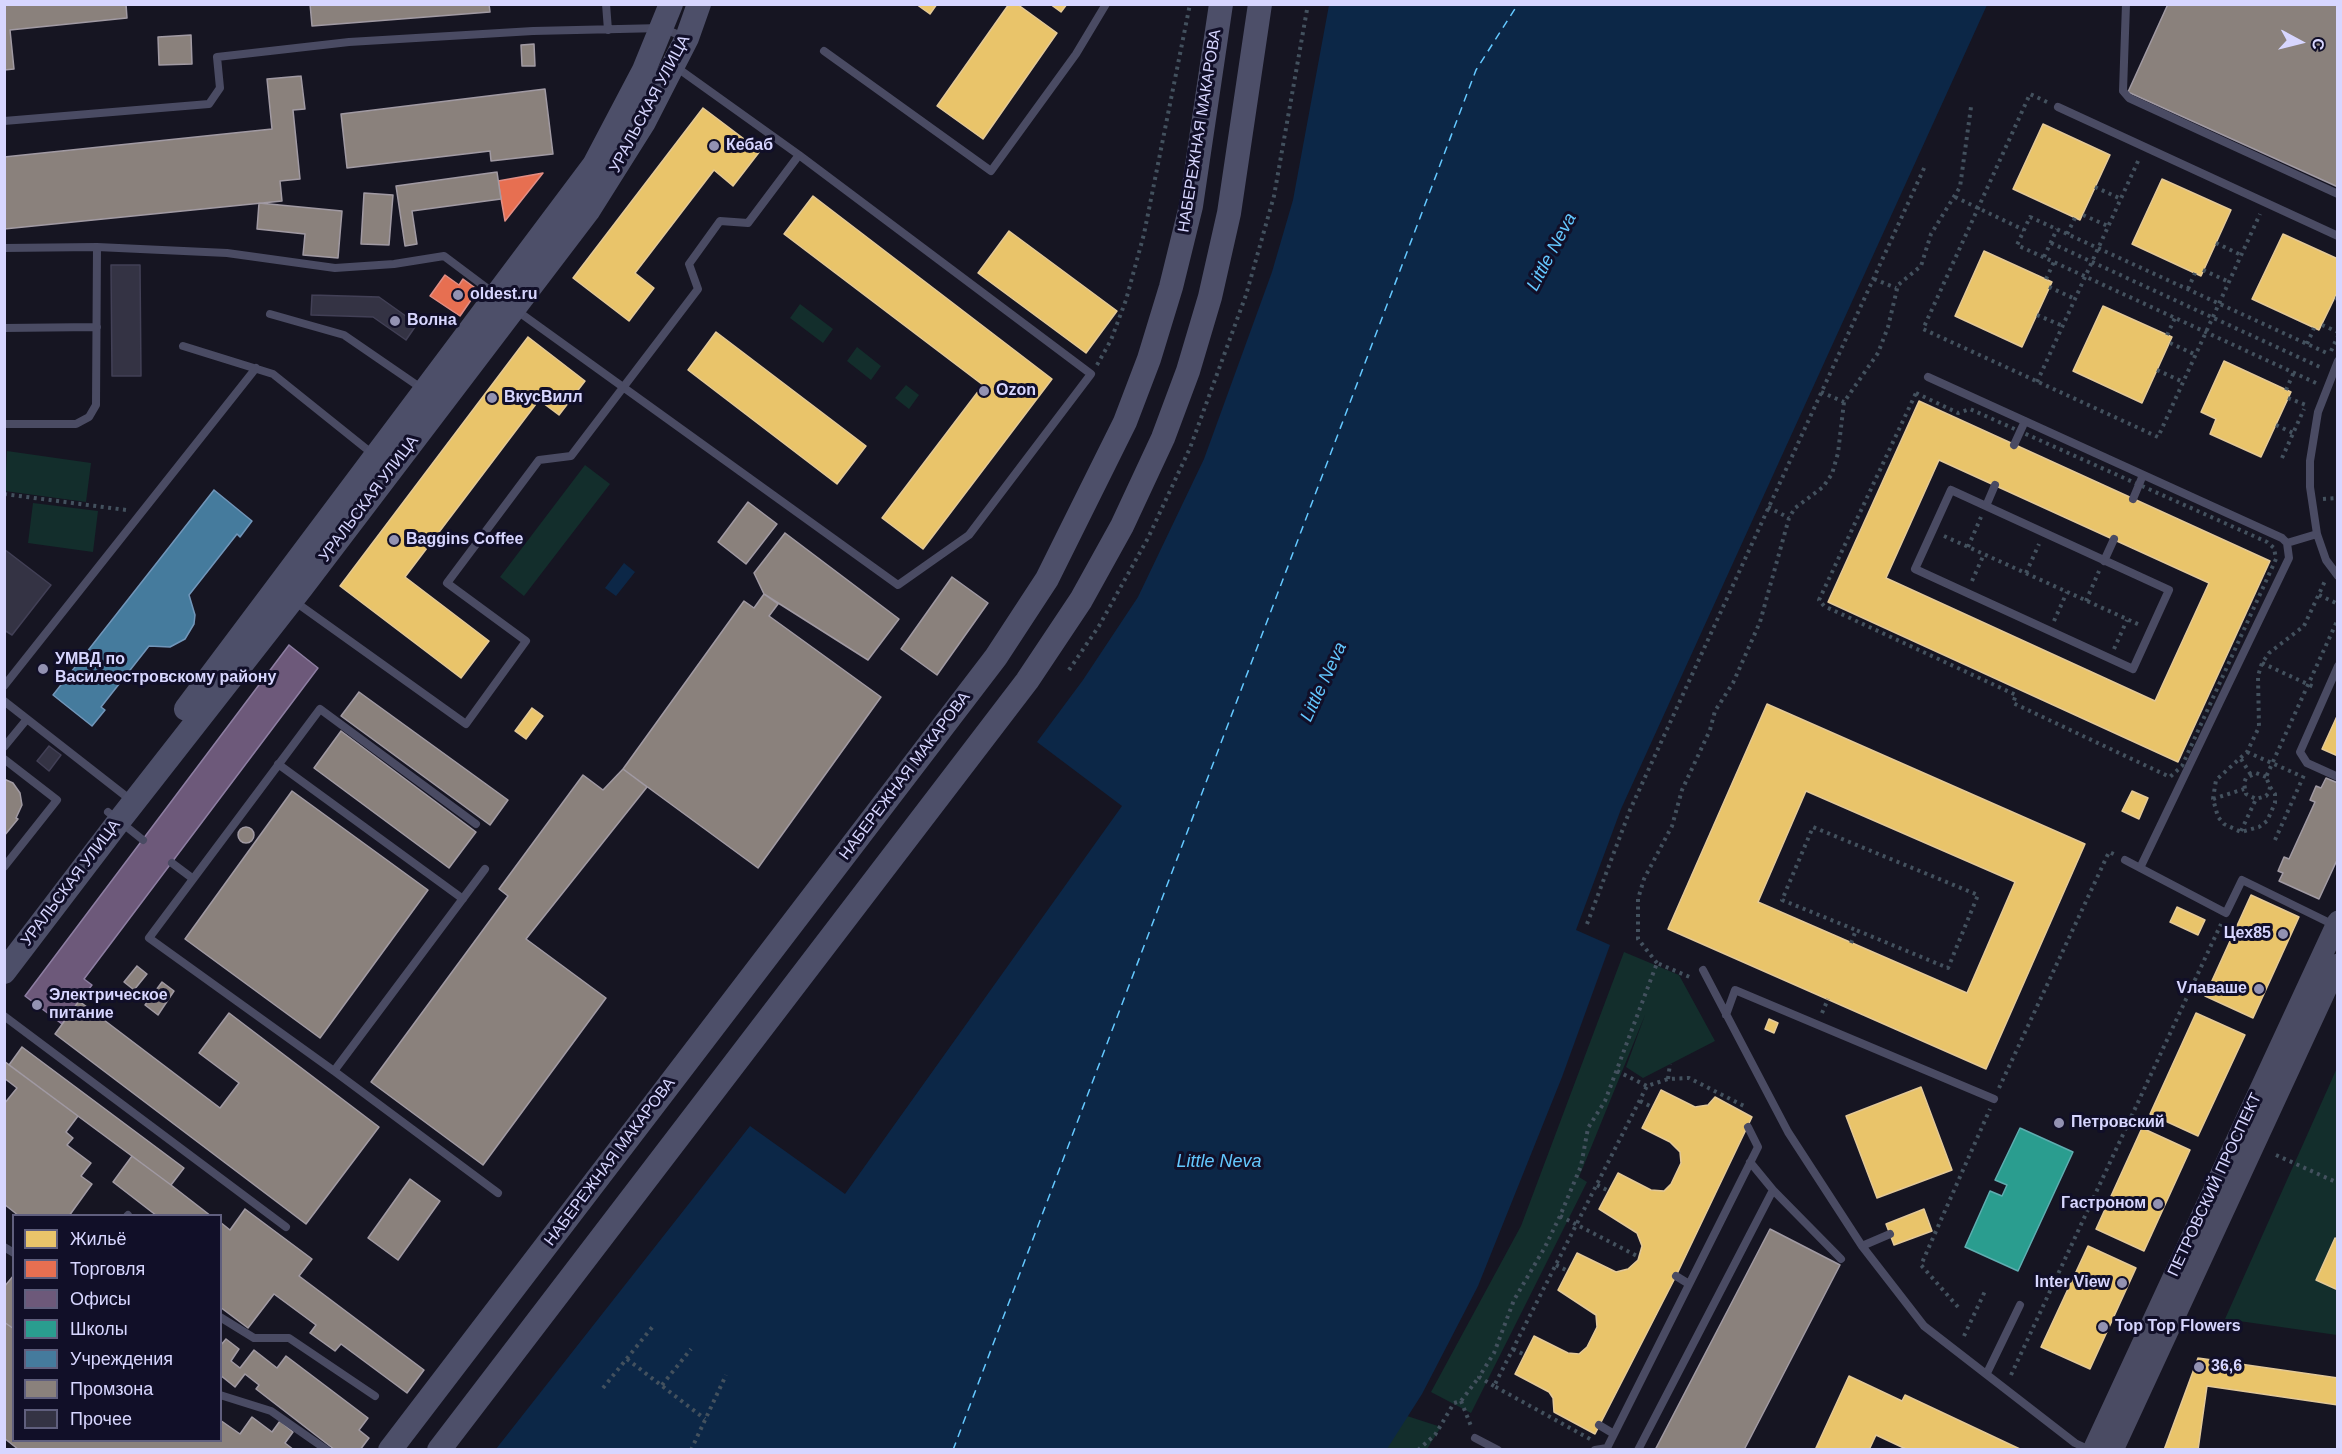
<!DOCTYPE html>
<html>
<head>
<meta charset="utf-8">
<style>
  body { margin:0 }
  #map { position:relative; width:2342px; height:1454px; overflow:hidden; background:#161522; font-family:Arial,sans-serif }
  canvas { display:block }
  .frame { position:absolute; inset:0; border:6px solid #d7d6ff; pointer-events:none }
  .legend { position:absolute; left:12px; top:1214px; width:210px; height:228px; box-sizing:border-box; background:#110f28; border:2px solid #605f7e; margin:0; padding:8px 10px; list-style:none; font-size:18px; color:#d7d6ff }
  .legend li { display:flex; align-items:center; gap:12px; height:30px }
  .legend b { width:30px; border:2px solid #605f7e }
  .north { position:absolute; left:2270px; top:12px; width:60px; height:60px; -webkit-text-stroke:4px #110f28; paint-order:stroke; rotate:97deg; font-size:16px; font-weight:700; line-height:24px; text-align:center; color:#d7d6ff }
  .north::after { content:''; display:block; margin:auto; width:21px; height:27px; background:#d7d6ff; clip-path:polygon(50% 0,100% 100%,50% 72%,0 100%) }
</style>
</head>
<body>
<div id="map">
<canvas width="2342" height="1454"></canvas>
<div class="frame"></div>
<ul class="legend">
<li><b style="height:16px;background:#e9c46a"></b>Жильё</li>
<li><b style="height:16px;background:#e76f51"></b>Торговля</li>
<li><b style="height:16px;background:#6d597a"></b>Офисы</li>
<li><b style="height:16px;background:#2a9d8f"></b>Школы</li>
<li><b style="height:16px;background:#457b9d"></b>Учреждения</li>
<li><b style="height:16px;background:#8a817c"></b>Промзона</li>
<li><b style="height:16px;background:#343344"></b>Прочее</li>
</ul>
<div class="north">С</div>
</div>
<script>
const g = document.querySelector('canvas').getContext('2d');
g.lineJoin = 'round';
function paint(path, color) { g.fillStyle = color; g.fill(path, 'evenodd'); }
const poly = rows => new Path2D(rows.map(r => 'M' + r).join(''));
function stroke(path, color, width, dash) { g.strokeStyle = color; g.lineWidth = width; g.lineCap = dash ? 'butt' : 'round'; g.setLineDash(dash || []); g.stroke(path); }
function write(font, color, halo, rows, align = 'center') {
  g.font = font + ' Arial,sans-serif'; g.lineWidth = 6; g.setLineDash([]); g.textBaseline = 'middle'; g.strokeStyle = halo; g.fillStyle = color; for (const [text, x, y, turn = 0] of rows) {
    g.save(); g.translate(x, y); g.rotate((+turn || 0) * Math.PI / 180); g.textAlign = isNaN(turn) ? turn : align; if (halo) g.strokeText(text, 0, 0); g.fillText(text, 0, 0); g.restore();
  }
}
paint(poly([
  [800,304,833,329,823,343,790,318],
  [857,347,881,366,871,380,847,361],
  [906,385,919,395,909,409,895,398],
  [7,451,91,463,86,502,5,491],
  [585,465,610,484,524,596,500,577],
  [33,503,98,511,93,552,28,543],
  [1624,952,1679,975,1715,1041,1643,1078,1626,1067,1645,1015,1579,1177,1587,1182,1471,1413,1431,1392,1521,1226],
  [2337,1068,2337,1335,2225,1319],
  [1404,1415,1441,1427,1427,1449,1382,1450]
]), '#132e2c');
paint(poly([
  [1329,5,1987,5,1621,809,1576,930,1610,945,1562,1077,1478,1286,1422,1394,1387,1449,496,1449,750,1126,845,1194,1122,806,1037,742,1083,680,1138,597,1204,459,1272,272,1293,200],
  [624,563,635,572,616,596,605,588]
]), '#0c2747');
const homes = poly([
  [916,4,937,4,930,14,916,4],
  [1009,4,1017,4,1057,33,983,139,937,106,1009,4],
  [1050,4,1067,4,1061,12,1050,4],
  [703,108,760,151,733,186,714,170,635,273,654,288,629,321,573,278,703,108],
  [2043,124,2110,155,2080,220,2013,189,2043,124],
  [2162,179,2231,210,2201,276,2132,244,2162,179],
  [813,196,1052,379,923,549,882,518,983,385,784,234,813,196],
  [1009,231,1117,311,1086,353,978,273,1009,231],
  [2283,234,2338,259,2338,291,2319,330,2252,299,2283,234],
  [1984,251,2052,282,2022,347,1955,316,1984,251],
  [2103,306,2172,337,2142,403,2073,371,2103,306],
  [716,332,866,446,837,484,688,370,716,332],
  [528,337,585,381,559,415,539,400,405,577,489,641,461,678,340,586,528,337],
  [2224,361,2291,392,2261,457,2210,434,2216,419,2201,412,2224,361],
  [1919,401,2270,561,2178,762,1828,602,1919,401],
  [1939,460,2209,583,2155,701,1886,578,1939,460],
  [1767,704,2085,844,1986,1069,1668,929,1767,704],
  [1806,791,2015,882,1967,993,1758,902,1806,791],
  [532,708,543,716,526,739,515,731,532,708],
  [2338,714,2338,756,2322,749,2338,714],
  [2132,791,2148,798,2139,819,2122,811,2132,791],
  [2251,895,2299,917,2253,1018,2205,996,2251,895],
  [2177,907,2205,920,2198,935,2170,922,2177,907],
  [2196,1013,2245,1035,2198,1136,2150,1114,2196,1013],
  [1769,1019,1778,1023,1774,1033,1765,1029,1769,1019],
  [1921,1087,1952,1170,1877,1198,1846,1116,1921,1087],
  [1661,1090,1695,1107,1708,1105,1715,1097,1752,1117,1676,1276,1595,1434,1554,1412,1553,1398,1549,1392,1515,1374,1534,1336,1568,1353,1579,1354,1587,1347,1597,1327,1596,1315,1558,1290,1577,1253,1616,1272,1628,1269,1638,1260,1642,1246,1637,1233,1599,1209,1618,1173,1651,1190,1664,1191,1671,1184,1681,1163,1680,1152,1670,1142,1642,1128,1661,1090],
  [2142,1128,2190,1150,2144,1251,2096,1229,2142,1128],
  [1924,1209,1932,1231,1894,1245,1886,1224,1924,1209],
  [2335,1238,2338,1239,2338,1290,2316,1280,2335,1238],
  [2088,1246,2136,1268,2090,1369,2041,1347,2088,1246],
  [2198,1358,2338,1378,2338,1405,2207,1386,2198,1450,2164,1450,2198,1358],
  [1849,1376,1902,1401,1905,1395,2022,1450,1908,1450,1876,1435,1869,1450,1815,1450,1849,1376]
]);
paint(homes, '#e9c46a');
stroke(homes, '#e4c997', 1.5);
const shops = poly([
  [543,173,505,221,498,181,543,173],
  [445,275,459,285,463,279,478,290,460,316,430,296,445,275]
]);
paint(shops, '#e76f51');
stroke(shops, '#e28e85', 1.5);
const offices = poly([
  [289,645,318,668,84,979,92,985,62,1024,25,996,289,645]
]);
paint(offices, '#6d597a');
stroke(offices, '#8d7ea2', 1.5);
const schools = poly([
  [2020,1128,2073,1152,2018,1271,1965,1247,1990,1191,2002,1196,2007,1185,1995,1180,2020,1128]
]);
paint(schools, '#2a9d8f');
stroke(schools, '#5eaeb1', 1.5);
const public = poly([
  [214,490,252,521,240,537,237,534,189,595,195,615,194,624,185,639,170,647,149,646,101,707,105,710,92,726,53,695,214,490]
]);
paint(public, '#457b9d');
stroke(public, '#7196ba', 1.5);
const industry = poly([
  [4,4,126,4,127,18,10,30,14,69,4,70,4,4],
  [310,4,489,4,490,12,312,26,310,4],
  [2168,4,2338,4,2338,187,2128,92,2168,4],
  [191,35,192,64,159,65,158,37,191,35],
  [534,44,535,66,522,66,521,45,534,44],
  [301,76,305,109,293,110,300,179,280,181,282,201,4,229,4,157,272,129,267,79,301,76],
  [545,89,553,154,491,161,490,151,347,168,341,114,545,89],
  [497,172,501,199,412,211,417,244,405,246,396,186,497,172],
  [364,193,393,195,389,245,361,244,364,193],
  [259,203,342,211,338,258,303,255,305,234,257,229,259,203],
  [748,502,777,524,746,564,718,542,748,502],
  [785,533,899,619,868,660,764,594,754,573,785,533],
  [952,577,988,603,937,675,901,649,952,577],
  [764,594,778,604,769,616,881,697,758,868,623,769,744,601,754,608,764,594],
  [359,692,508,800,490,825,341,716,359,692],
  [341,731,476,832,449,868,314,768,341,731],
  [623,769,647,787,526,939,606,998,483,1165,371,1082,508,896,499,889,583,775,603,790,623,769],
  [2326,778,2338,783,2338,858,2319,899,2279,881,2283,873,2278,871,2284,857,2289,859,2315,802,2310,800,2316,786,2321,788,2326,778],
  [4,779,13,783,20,793,22,805,16,818,18,819,4,836,4,779],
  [292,791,428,890,320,1038,185,939,292,791],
  '238 835a8 8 0 1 1 16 0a8 8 0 1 1-16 0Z',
  [137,966,147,974,134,990,124,982,137,966],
  [162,982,174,991,158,1015,145,1005,162,982],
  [79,1001,220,1108,239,1083,199,1053,229,1013,379,1127,306,1224,55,1034,79,1001],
  [22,1047,184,1168,171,1185,9,1065,22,1047],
  [4,1061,78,1116,66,1132,73,1138,67,1145,91,1163,81,1176,92,1184,69,1216,19,1216,4,1204,4,1104,17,1088,4,1078,4,1061],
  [132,1156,171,1185,211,1216,157,1216,113,1182,132,1156],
  [410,1179,440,1201,398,1260,368,1238,410,1179],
  [245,1209,312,1259,299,1276,424,1370,407,1393,341,1344,335,1351,310,1333,316,1325,274,1294,248,1328,220,1307,220,1222,230,1230,245,1209],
  [1770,1229,1840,1265,1744,1450,1655,1450,1770,1229],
  [14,1275,14,1329,4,1322,4,1287,14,1275],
  [4,1322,14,1329,14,1440,220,1440,220,1420,240,1434,252,1417,272,1432,280,1421,293,1432,285,1443,294,1450,19,1450,4,1438,4,1322],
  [226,1339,239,1349,231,1361,240,1368,254,1350,277,1368,286,1356,368,1418,359,1430,369,1438,360,1450,335,1450,256,1389,259,1385,245,1374,235,1387,220,1375,220,1346,226,1339]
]);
paint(industry, '#8a817c');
stroke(industry, '#a19aa3', 1.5);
stroke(poly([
  [953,1450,1476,70,1518,4]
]), '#64c8ff', 1.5, [8, 6]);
const building = poly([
  [111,265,140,265,141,376,112,376,111,265],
  [312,295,379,297,417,324,406,340,373,317,311,315,312,295],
  [4,549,51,585,12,635,4,630,4,549],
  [49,746,61,755,49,771,37,761,49,746]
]);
paint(building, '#343344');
stroke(building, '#424056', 1.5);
stroke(poly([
  [2047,102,2030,94,1923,329,2158,437,2260,214],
  [2095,187,2121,199],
  [1955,197,2024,230],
  [2083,215,2108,226],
  [2067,234,2075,218],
  [2051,243,2322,368],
  [2216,243,2241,255],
  [2044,257,2057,229],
  [2203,270,2229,282],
  [1874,279,1896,288],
  [2046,279,2054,262],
  [2049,287,2075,299],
  [2188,289,2195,273],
  [2335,298,2338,299],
  [2037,315,2063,326],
  [2322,325,2338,332],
  [2167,335,2175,318],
  [2170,343,2196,355],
  [2307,344,2314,328],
  [2331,351,2338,336],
  [1097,365,1111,340,1126,300,1144,234,1190,4],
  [2157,370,2183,382],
  [2037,382,2139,159],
  [2316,383,2017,245,2030,217,2329,354],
  [2286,390,2294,372],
  [1821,392,1844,402],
  [1916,393,1958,413,1970,409,2267,542,2274,548,2276,559,2182,766,2170,777,2013,703,2016,695,1824,606,1819,600,1916,393],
  [2288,398,2306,405],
  [2276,425,2293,433],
  [2282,458,2304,409],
  [4,494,126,510],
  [2323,499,2338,498],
  [1768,507,1789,518],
  [1944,536,2140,625],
  [1968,547,1981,517],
  [2026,573,2039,544],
  [1972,581,1984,554],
  [2319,595,2338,604],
  [2086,601,2099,571],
  [2054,621,2067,592],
  [2114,649,2127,620],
  [2262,663,2316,688],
  [1069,670,1099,626,1148,538,1190,448,1246,295,1274,196,1308,4],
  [2247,752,2301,776],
  [2241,759,2251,775],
  [2266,777,2256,773,2246,778,2244,783,2246,794,2256,799,2266,796,2269,792,2270,787,2266,777,2338,619],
  [2270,787,2275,794,2275,803,2267,821,2259,827,2241,832,2224,824,2218,817,2213,799,2216,780,2247,752,2259,727,2258,676,2262,663,2269,653,2304,626,2325,581],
  [2213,799,2244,789],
  [2241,831,2256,799],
  [2275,840,2304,775],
  [1587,924,1630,810,1926,164],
  [1851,943,1856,930,1948,968,1978,895,1813,827,1782,900,1856,930],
  [1657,963,1638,939,1638,899,1644,879,1672,826,1682,790,1710,730,1715,711,1733,683,1760,622,1789,518,1795,508,1823,487,1832,474,1838,453,1844,402,1878,353,1888,327,1898,285,1921,266,1931,234,1960,187,1971,107],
  [1822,1013,1828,999],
  [1617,1071,1647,1086],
  [1668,1079,1670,1064],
  [1999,1088,2109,852,2116,855],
  [1640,1101,1652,1107],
  [2276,1155,2338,1183],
  [1597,1185,1609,1191],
  [1560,1216,1639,1257],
  [1556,1265,1568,1271],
  [1958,1307,1921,1265,1990,1109],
  [1964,1336,1986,1289],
  [1513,1349,1525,1355],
  [627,1359,705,1419],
  [2011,1375,2221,924],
  [662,1385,691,1349],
  [1494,1386,1479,1377,1494,1353,1514,1300,1545,1247,1560,1216,1581,1166,1588,1128,1605,1101,1657,963,1692,978],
  [603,1388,654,1325],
  [1461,1401,1471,1426],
  [1590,1439,1494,1386,1647,1086,1668,1079,1689,1078,1744,1106],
  [691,1450,726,1375],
  [1418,1450,1435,1435,1454,1403,1461,1401,1479,1377]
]), '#43515e', 4, [3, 4.5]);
stroke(poly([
  [606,4,608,30],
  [2126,4,2123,91,2129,98,2338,194],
  [824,51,991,171,1076,54,1106,4],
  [2058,107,2338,236],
  [4,121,209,104,220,88,217,57,349,42,533,31,662,28,684,37],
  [4,248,97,247,227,253,335,268,394,264,444,256,496,295],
  [516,310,898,585,969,535,1091,374,799,155,676,67],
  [270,314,344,335,424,390],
  [4,328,97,327],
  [183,346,273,374,374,455],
  [2338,361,2318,412,2310,461,2310,487,2317,534,2326,560,2338,576],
  [1928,377,2282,538,2287,543,2289,558,2140,868],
  [4,424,76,424,89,417,96,405,97,247],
  [2014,445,2025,421],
  [1951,490,2169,590,2133,669,1915,569,1951,490],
  [2133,499,2143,475],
  [1986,506,1995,485],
  [2287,543,2317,534],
  [2104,561,2114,539],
  [294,601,466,724,526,641,447,583,539,460,571,456,698,289,689,264,720,221,748,223,799,155],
  [2338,666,2300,752,2307,763,2338,777],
  [4,686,256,368],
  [4,701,132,801],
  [4,747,27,719],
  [4,759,57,800,4,867],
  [278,764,463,899],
  [108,812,143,840],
  [476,824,320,709,149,938,334,1071,498,1193],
  [2125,860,2226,913,2242,880,2336,926],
  [172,863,192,878],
  [1703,970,1788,1132,1862,1246,1924,1326,2075,1443,2090,1450],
  [1726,1015,1735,990,1994,1099],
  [4,1016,286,1227],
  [334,1071,485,869],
  [1750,1162,1773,1190,1841,1259],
  [127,1216,128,1215],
  [1862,1246,1890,1234],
  [4,1247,14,1253],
  [1676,1276,1689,1284],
  [220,1317,254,1338,289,1338,375,1396],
  [1987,1373,2020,1305],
  [220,1395,271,1411,327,1450],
  [1599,1425,1614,1434],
  [1475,1438,1498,1450],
  [1595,1450,1607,1448,1758,1147,1748,1127],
  [1638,1450,1773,1190]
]), '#4a4b63', 8);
stroke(poly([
  [2093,1450,2338,921],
  [2113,1450,2338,964]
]), '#4a4b63', 21);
stroke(poly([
  [186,709,594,165,644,70,671,4],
  [4,972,119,821,302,587,588,211,644,122,687,38,699,4],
  [390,1450,996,657,1047,579,1125,422,1149,359,1171,287,1191,206,1221,4],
  [439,1450,1027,681,1081,600,1122,526,1163,438,1188,371,1210,297,1229,213,1260,4]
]), '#4d4f69', 24);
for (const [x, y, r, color] of [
  [714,146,6,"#9392b2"],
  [458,295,6,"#9392b2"],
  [395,321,6,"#9392b2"],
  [984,391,6,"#9392b2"],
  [492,398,6,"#9392b2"],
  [394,540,6,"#9392b2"],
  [43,669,6,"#9392b2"],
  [2283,934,6,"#9392b2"],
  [2259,989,6,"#9392b2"],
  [37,1005,6,"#9392b2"],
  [2059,1123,6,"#9392b2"],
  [2158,1204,6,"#9392b2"],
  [2122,1283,6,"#9392b2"],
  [2103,1327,6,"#9392b2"],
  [2199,1367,6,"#9392b2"]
]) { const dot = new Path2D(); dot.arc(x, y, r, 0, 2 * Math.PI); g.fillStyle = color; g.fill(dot); stroke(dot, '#110f28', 2); }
write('16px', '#d7d6ff', '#110f28', [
  ["УРАЛЬСКАЯ УЛИЦА",650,104,-62],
  ["НАБЕРЕЖНАЯ МАКАРОВА",1200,131,-81],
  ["УРАЛЬСКАЯ УЛИЦА",369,499,-53],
  ["НАБЕРЕЖНАЯ МАКАРОВА",905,776,-53],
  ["УРАЛЬСКАЯ УЛИЦА",71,883,-53],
  ["НАБЕРЕЖНАЯ МАКАРОВА",610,1162,-53],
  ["ПЕТРОВСКИЙ ПРОСПЕКТ",2215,1185,-65]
]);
write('bold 16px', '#d7d6ff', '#110f28', [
  ["Кебаб",726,146],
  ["oldest.ru",470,295],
  ["Волна",407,321],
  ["Ozon",996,391],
  ["ВкусВилл",504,398],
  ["Baggins Coffee",406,540],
  ["УМВД по",55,660],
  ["Василеостровскому району",55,678],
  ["Цех85",2271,934,"right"],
  ["Vлаваше",2247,989,"right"],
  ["Электрическое",49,996],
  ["питание",49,1014],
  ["Петровский",2071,1123],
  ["Гастроном",2146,1204,"right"],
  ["Inter View",2110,1283,"right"],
  ["Top Top Flowers",2115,1327],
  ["36,6",2211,1367]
], 'left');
write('italic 18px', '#64c8ff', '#110f28', [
  ["Little Neva",1552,252,-62],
  ["Little Neva",1324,682,-65],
  ["Little Neva",1219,1162]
]);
</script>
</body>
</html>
